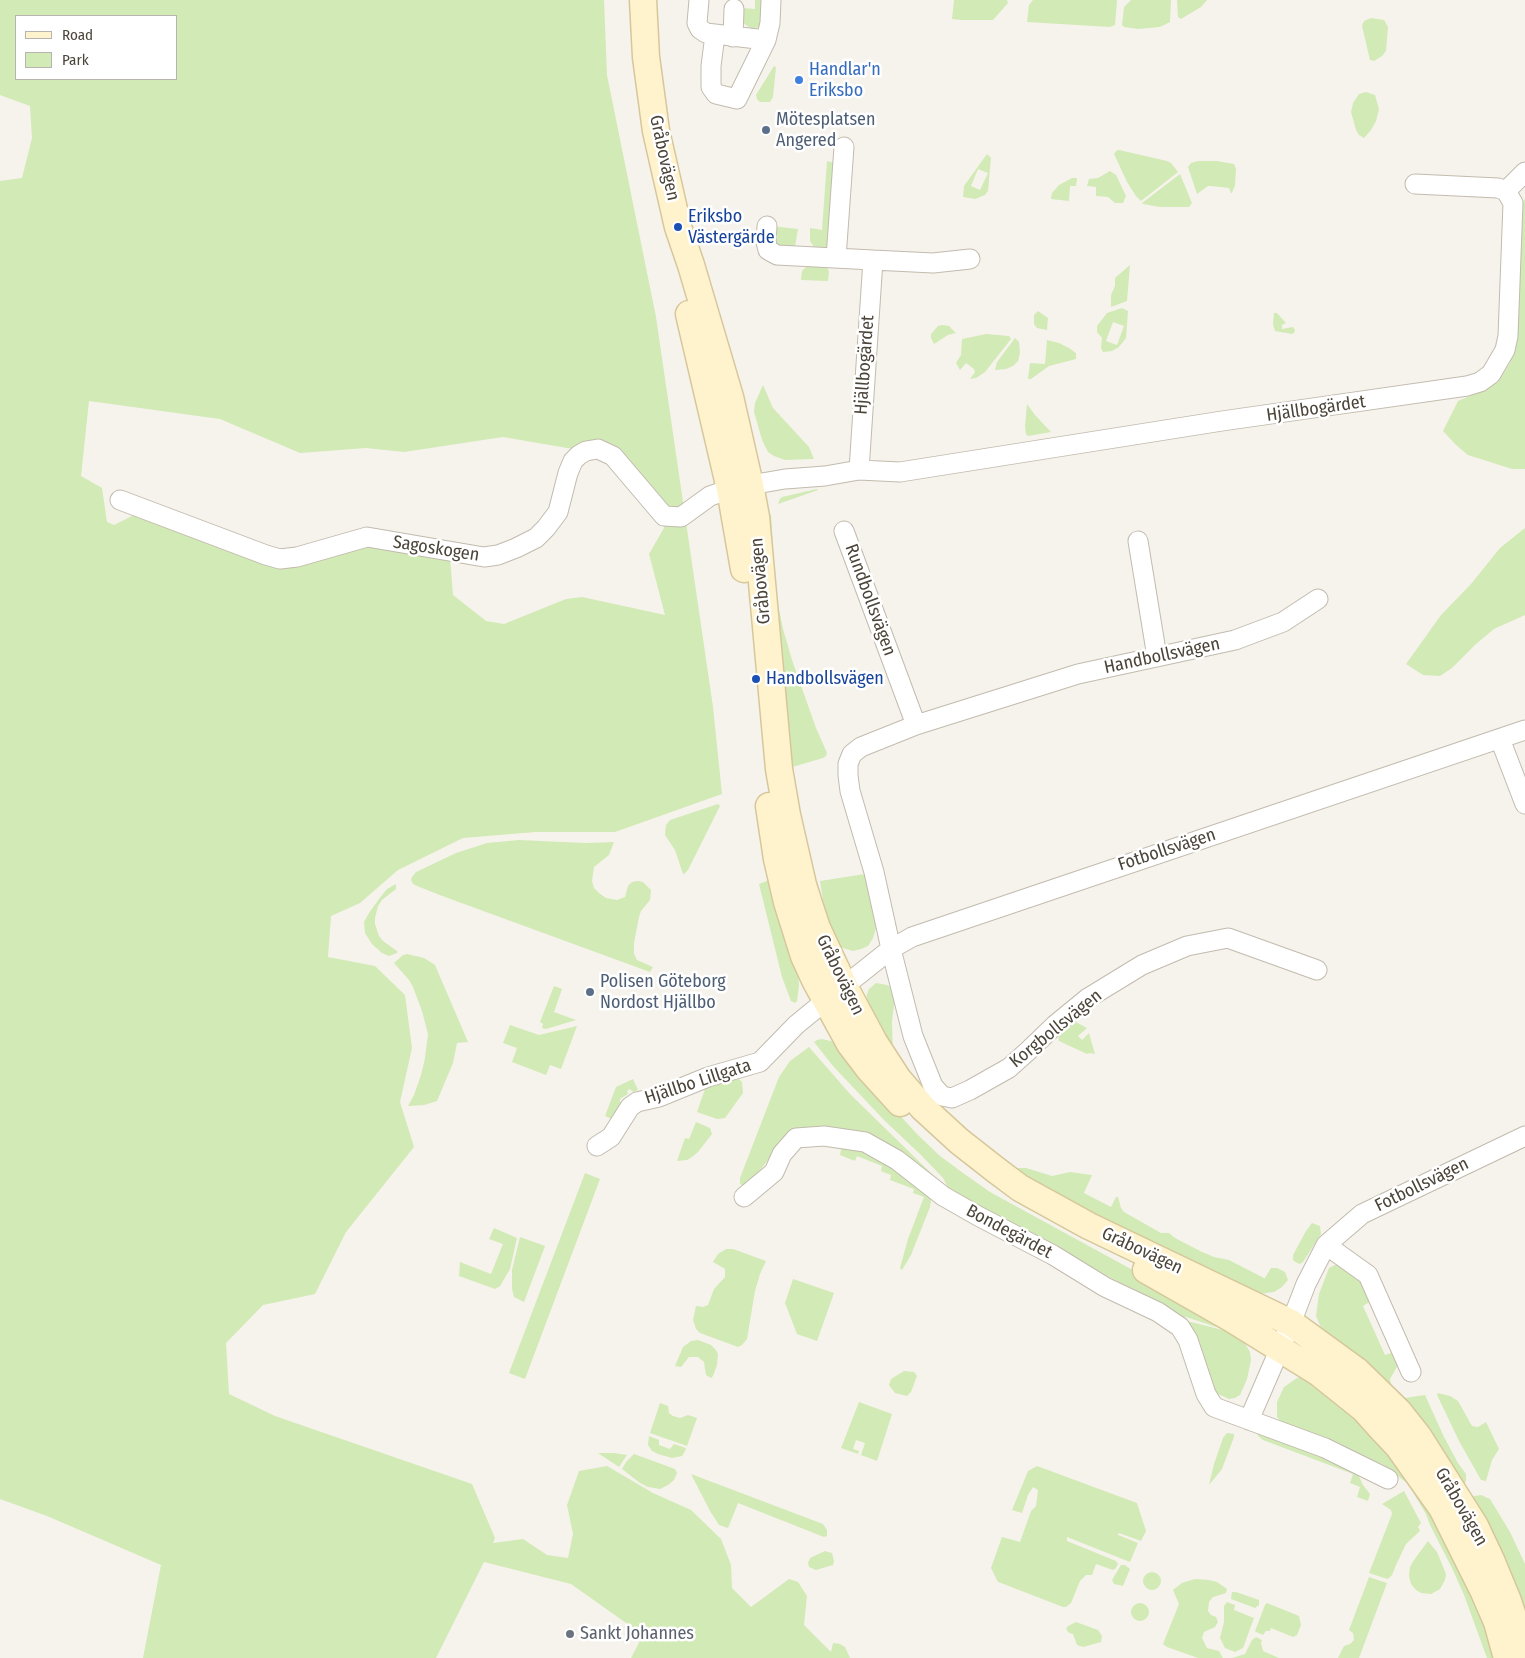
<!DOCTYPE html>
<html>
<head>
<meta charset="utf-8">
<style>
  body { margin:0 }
  #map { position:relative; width:1525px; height:1658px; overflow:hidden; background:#f6f3ec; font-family:"Fira Sans Condensed",sans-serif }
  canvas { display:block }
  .legend { position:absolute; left:15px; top:15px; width:162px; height:65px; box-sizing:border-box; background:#fff; border:1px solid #b7b4b0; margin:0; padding:6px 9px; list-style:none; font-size:15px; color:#4b4439 }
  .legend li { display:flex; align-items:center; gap:10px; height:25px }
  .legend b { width:25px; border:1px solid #b7b4b0 }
</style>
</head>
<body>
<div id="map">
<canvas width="1525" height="1658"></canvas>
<ul class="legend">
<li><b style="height:6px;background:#fff3cd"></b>Road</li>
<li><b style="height:14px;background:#d2eab5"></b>Park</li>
</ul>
</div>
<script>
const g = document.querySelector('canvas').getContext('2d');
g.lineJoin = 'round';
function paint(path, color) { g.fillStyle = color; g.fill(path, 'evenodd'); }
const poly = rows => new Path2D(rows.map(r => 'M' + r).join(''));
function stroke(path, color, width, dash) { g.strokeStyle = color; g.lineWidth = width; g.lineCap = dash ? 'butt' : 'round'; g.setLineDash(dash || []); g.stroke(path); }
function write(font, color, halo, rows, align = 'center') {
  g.font = font + ' "Fira Sans Condensed",sans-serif'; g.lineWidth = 5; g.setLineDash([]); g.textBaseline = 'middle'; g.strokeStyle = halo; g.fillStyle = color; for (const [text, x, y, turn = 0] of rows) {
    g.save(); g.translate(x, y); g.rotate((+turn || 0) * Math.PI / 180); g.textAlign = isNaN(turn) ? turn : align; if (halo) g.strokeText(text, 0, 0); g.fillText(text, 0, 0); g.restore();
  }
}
paint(poly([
  [0,0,604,0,607,75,656,317,713,707,722,794,615,832,536,832,463,838,398,870,360,903,331,916,328,957,375,966,405,995,412,1048,400,1102,414,1147,346,1232,315,1294,263,1305,226,1343,229,1394,275,1416,472,1484,495,1538,493,1543,523,1539,547,1555,568,1558,573,1534,567,1505,579,1471,607,1466,653,1493,691,1510,721,1539,731,1565,732,1588,751,1607,789,1579,798,1582,807,1596,804,1625,831,1652,833,1643,840,1644,845,1647,850,1658,631,1658,643,1635,571,1584,484,1562,436,1658,143,1658,161,1565,47,1516,0,1499,0,181,22,178,32,138,30,106,0,95],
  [16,16,176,16,176,79,16,79],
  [89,401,220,419,300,453,366,448,404,452,503,437,602,454,662,504,664,528,649,554,665,615,582,597,566,599,504,624,486,621,453,595,450,557,363,541,275,563,138,513,114,525,107,522,102,488,81,476],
  [755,0,765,0,763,21,759,27,752,29,743,23,742,8,755,9],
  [954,0,1007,0,1008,3,993,20,962,20,952,19],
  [1033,0,1116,0,1117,1,1115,25,1110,27,1027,22,1029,5],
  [1131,0,1171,0,1170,22,1160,27,1138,29,1124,27,1122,25,1124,7],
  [1177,0,1207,0,1201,7,1181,19,1178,17],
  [1371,18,1384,20,1388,27,1386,51,1382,56,1374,61,1370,60,1362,26,1364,21],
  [774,66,776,67,773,97,770,102,760,102,757,99,756,95],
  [1366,92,1375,95,1379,109,1376,121,1371,130,1364,138,1359,135,1356,130,1351,112,1353,103,1359,94],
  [1119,150,1167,161,1171,163,1178,172,1141,201,1136,196,1127,182,1114,154,1116,151],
  [987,154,991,158,988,191,985,195,975,199,963,197,964,186],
  [978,169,988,173,980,190,971,186],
  [827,161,835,163,828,249,818,249,814,247,810,241,810,228,822,230],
  [1198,161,1217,161,1234,164,1236,169,1235,185,1232,193,1231,193,1229,188,1211,186,1208,186,1197,194,1188,167,1191,163],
  [1110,171,1116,175,1126,196,1123,203,1115,203,1108,197,1096,196,1096,187,1087,186,1089,179,1098,178],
  [1180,174,1192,203,1189,207,1160,207,1143,204,1142,203],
  [1072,178,1077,178,1076,186,1070,186,1069,201,1051,199,1052,193,1059,185],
  [1525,199,1525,469,1512,469,1468,455,1456,445,1443,431,1458,401,1479,392,1498,382,1510,363,1516,342,1519,300,1517,256,1519,206],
  [771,226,798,229,795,247,776,246],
  [808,265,827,266,829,272,828,281,801,280,802,271],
  [1130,265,1127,301,1111,307,1111,295,1115,286,1115,278],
  [1122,308,1128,311,1126,338,1119,347,1112,351,1103,352,1101,348,1102,338,1097,332,1097,326,1107,313],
  [1113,322,1124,326,1117,345,1106,341],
  [1038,311,1048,318,1047,330,1037,328,1034,324,1034,315],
  [1274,313,1277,313,1286,323,1282,325,1282,329,1293,327,1295,330,1294,333,1292,334,1275,331,1273,324],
  [942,325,949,326,956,333,948,335,934,344,931,338,931,334,938,326],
  [986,334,1009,336,1011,339,985,372,976,378,970,379,975,372,974,369,966,363,960,370,956,363,961,355,962,339],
  [1015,338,1019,342,1020,353,1018,361,1013,366,1006,369,995,370,997,362],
  [1047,340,1059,343,1069,348,1076,353,1076,359,1049,366,1031,379,1028,379,1030,363,1045,364],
  [763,385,773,408,809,447,814,459,785,460,774,456,768,452,762,440,754,412,755,403],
  [1027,404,1035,415,1051,432,1028,436,1026,434,1025,426],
  [817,489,818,490,778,504,780,499,782,497],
  [771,514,776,595,783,629,792,660,816,728,827,753,826,756,823,758,789,768,769,519],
  [1525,528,1525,615,1494,629,1476,644,1452,668,1440,676,1423,675,1406,664,1441,615,1471,584,1500,548],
  [718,804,720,806,688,870,684,874,683,874,675,850,665,835,666,825,670,820],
  [519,840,585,843,614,842,609,855,594,867,592,881,594,888,599,893,606,898,617,900,625,897,628,886,632,882,638,881,643,882,651,890,650,900,641,911,639,917,634,943,634,954,637,960,653,967,650,972,445,897,417,886,413,884,411,880,412,877,416,872,456,853,487,843],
  [865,874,876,918,876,928,873,938,868,946,861,949,853,951,836,946,828,931,820,881],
  [772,879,798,969,799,986,797,1001,795,1003,791,1001,782,977,759,884],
  [396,884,396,889,382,900,378,906,375,918,375,924,379,936,383,941,397,951,397,953,389,956,382,953,372,944,365,933,364,922,369,913,379,899,387,889],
  [407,954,424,958,435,965,468,1042,457,1043,453,1063,437,1101,424,1105,408,1106,414,1095,421,1075,425,1058,428,1034,422,1011,413,987,409,980,394,963,403,955],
  [876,983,887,985,892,988,895,996,892,1022,893,1053,866,1002,867,994,869,989],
  [554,986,562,989,554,1012,576,1020,546,1029,542,1028,543,1024,540,1022],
  [1072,1020,1087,1028,1078,1036,1082,1040,1089,1033,1095,1054,1090,1053,1087,1054,1059,1041,1058,1036],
  [510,1025,539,1035,577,1026,561,1069,550,1065,546,1075,512,1062,517,1048,503,1043],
  [822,1039,835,1042,881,1095,918,1135,940,1156,963,1173,990,1192,1151,1280,1231,1329,1216,1327,1186,1317,1182,1317,949,1189,943,1178,921,1155,884,1120,833,1066,814,1042,817,1040],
  [809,1047,850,1094,936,1178,891,1149,788,1134,754,1178,744,1186,740,1184,740,1178,779,1077,790,1061],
  [731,1078,738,1078,742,1082,743,1093,725,1118,717,1119,697,1112,705,1089],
  [633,1079,638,1090,633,1092,630,1089,627,1091,628,1094,620,1099,620,1101,624,1106,612,1119,605,1116,616,1087],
  [696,1122,710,1128,712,1134,698,1152,692,1157,687,1160,677,1161,685,1138,689,1139],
  [842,1145,867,1150,908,1179,930,1197,931,1201,930,1207,911,1255,902,1270,900,1268,908,1239,924,1197,913,1193,914,1189,890,1180,891,1175,881,1171,882,1166,857,1156,855,1161,840,1155],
  [1011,1168,1026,1168,1052,1176,1070,1172,1092,1175,1084,1193,1111,1207,1116,1197,1118,1197,1121,1208,1124,1212,1161,1233,1169,1233,1175,1238,1200,1251,1214,1257,1229,1260,1264,1278,1265,1278,1271,1268,1277,1268,1285,1272,1288,1280,1282,1287,1274,1292,1259,1294,1127,1234],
  [585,1173,600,1179,525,1379,509,1373],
  [1312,1223,1320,1226,1321,1234,1303,1262,1300,1264,1297,1263,1293,1260,1293,1255,1306,1231],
  [494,1228,517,1238,510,1269,500,1286,495,1289,459,1276,460,1262,491,1274,503,1244,489,1239],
  [520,1237,545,1246,524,1302,514,1297,512,1289,512,1270],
  [726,1249,733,1249,766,1261,760,1274,755,1291,747,1339,742,1345,738,1347,700,1333,696,1329,693,1320,696,1306,703,1307,708,1305,714,1289,725,1277,725,1269,713,1262,718,1254],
  [1337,1264,1360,1278,1373,1300,1363,1306,1385,1355,1397,1351,1398,1365,1390,1379,1392,1389,1401,1397,1405,1398,1425,1395,1444,1437,1458,1463,1466,1474,1466,1481,1462,1488,1323,1332,1316,1316,1319,1294,1329,1268],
  [793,1279,834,1293,817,1341,797,1334,785,1303],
  [1187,1321,1231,1332,1244,1342,1250,1352,1251,1360,1247,1379,1240,1395,1235,1398,1229,1399,1216,1393,1213,1388,1185,1322],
  [698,1340,711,1345,716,1350,718,1354,717,1365,713,1376,711,1378,706,1375,704,1362,698,1357,689,1357,681,1367,675,1366,683,1347,691,1341],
  [904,1371,914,1372,917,1376,911,1392,907,1396,895,1393,889,1385,891,1379],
  [1304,1377,1318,1381,1412,1475,1473,1590,1495,1658,1487,1658,1464,1595,1452,1568,1430,1525,1426,1514,1408,1484,1384,1465,1281,1422,1277,1417,1277,1402,1284,1387,1297,1378],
  [1438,1393,1450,1396,1458,1401,1472,1426,1478,1427,1486,1422,1499,1449,1492,1460,1486,1481,1481,1480,1459,1441,1438,1397,1437,1394],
  [859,1402,892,1414,877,1461,861,1455,865,1443,856,1440,853,1449,859,1451,858,1454,841,1448],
  [660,1403,668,1406,669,1413,673,1416,680,1418,688,1415,697,1418,687,1446,650,1433],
  [1257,1432,1356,1470,1363,1485,1370,1494,1368,1501,1357,1497,1360,1487,1350,1483,1353,1474,1263,1440,1258,1436],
  [1227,1433,1234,1434,1234,1437,1222,1469,1209,1485,1214,1464,1223,1438],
  [649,1436,659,1440,659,1445,670,1449,674,1444,686,1448,685,1451,682,1456,672,1458,658,1454,652,1451,648,1445],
  [598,1453,614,1453,627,1455,619,1467],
  [634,1454,675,1469,677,1473,674,1480,668,1485,660,1489,648,1487,640,1483,622,1469,626,1462],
  [1037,1466,1137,1503,1146,1531,1141,1541,1119,1533,1118,1535,1138,1543,1130,1562,1067,1537,1067,1541,1116,1561,1118,1564,1116,1568,1113,1570,1096,1564,1092,1575,1086,1575,1080,1581,1071,1603,1066,1607,1063,1607,1001,1583,998,1582,991,1568,1002,1537,1020,1542,1031,1511,1036,1506,1038,1490,1033,1487,1028,1495,1022,1513,1012,1510,1028,1471],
  [691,1474,823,1524,827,1530,827,1536,824,1537,738,1503,728,1528,719,1525,710,1511],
  [1404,1491,1421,1523,1418,1527,1420,1531,1406,1544,1396,1565,1392,1575,1388,1579,1384,1578,1369,1573,1392,1514,1391,1510,1382,1504],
  [1481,1495,1490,1499,1510,1532,1525,1564,1525,1628,1470,1499,1474,1496],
  [1428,1541,1437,1552,1446,1574,1445,1580,1440,1589,1431,1594,1421,1593,1416,1590,1411,1584,1409,1576,1410,1567,1414,1560],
  [825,1551,832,1553,834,1561,833,1565,816,1570,809,1567,808,1563,810,1558],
  [1121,1565,1125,1565,1130,1569,1123,1586,1114,1584,1112,1580],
  '1143 1581a9 9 0 1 1 18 0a9 9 0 1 1-18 0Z',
  [1369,1577,1387,1583,1359,1658,1338,1658,1344,1646,1350,1644,1354,1640,1353,1633,1349,1630],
  [1195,1579,1209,1580,1217,1582,1227,1589,1226,1593,1213,1597,1209,1602,1208,1611,1211,1615,1216,1617,1218,1622,1215,1627,1204,1632,1202,1638,1207,1648,1219,1651,1223,1658,1198,1658,1167,1647,1163,1644,1179,1604,1173,1590,1182,1583],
  [1232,1592,1236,1592,1259,1600,1259,1605,1255,1608,1231,1599],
  [1227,1602,1235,1605,1234,1610,1254,1618,1243,1648,1235,1652,1225,1648,1220,1638,1224,1622,1224,1606],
  [1267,1603,1299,1616,1301,1625,1297,1635,1293,1637,1271,1628,1270,1631,1266,1631,1263,1635,1256,1632,1255,1631,1265,1605],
  '1131 1612a9 9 0 1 1 18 0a9 9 0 1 1-18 0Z',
  [1076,1622,1098,1630,1102,1636,1101,1642,1083,1647,1077,1645,1073,1634,1069,1633,1066,1629,1068,1626],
  [1256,1637,1262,1640,1261,1643,1263,1651,1279,1658,1232,1658,1245,1654,1252,1640]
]), '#d2eab5');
const minor = poly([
  [699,0,697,23,700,29,706,33,766,40],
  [715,35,711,66,711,87,716,94,737,99,766,40,770,23,771,0],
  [733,37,734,9],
  [1506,191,1525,172],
  [767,226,766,242,768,250,777,255,873,260,859,470],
  [836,258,844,147],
  [873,260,933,263,970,259],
  [120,500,266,555,280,559,297,557,367,537,484,557,498,555,516,548,536,538,546,528,558,512,568,473,573,461,579,455,586,451,598,449,613,456,664,516,681,517,710,496,730,489,750,485,785,479,825,476,859,470,900,472,1222,421,1467,386,1480,382,1491,374,1505,350,1508,336,1513,203,1506,191,1498,188,1415,184],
  [844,531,916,725],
  [1138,541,1157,657],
  [1500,739,1525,804],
  [1317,970,1228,938,1187,946,1142,965,1088,998,1055,1025,1028,1051,1009,1068,970,1090,952,1098,942,1096,933,1086,913,1036,891,949,874,872,850,791,848,775,848,764,852,754,861,747,916,725,1078,674,1235,640,1283,622,1318,599],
  [597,1146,611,1137,630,1107,637,1102,659,1097,708,1077,760,1062,796,1025,813,1011,891,949,912,937,1525,730],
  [744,1197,774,1172,782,1154,796,1138,824,1136,865,1142,897,1160,943,1196,978,1216,1053,1255,1105,1287,1158,1312,1180,1327,1188,1340,1206,1394,1214,1407,1325,1448,1388,1479],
  [1326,1245,1368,1275,1411,1372],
  [1249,1420,1291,1323,1306,1284,1326,1245,1362,1214,1525,1136]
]);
const secondary = poly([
  [643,0,646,57,656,131,678,227,691,265,730,397,750,485,756,517,779,769,787,815,803,885,810,907,817,928,844,986,874,1042,898,1079,923,1108,959,1141,996,1170,1020,1188,1089,1226,1291,1323,1357,1371,1399,1412,1418,1436,1475,1526,1491,1560,1508,1601,1525,1653],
  [689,314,730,489,744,569],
  [769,806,777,859,787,902,804,956,815,980,850,1044,869,1069,900,1103],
  [1146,1270,1232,1319,1319,1373,1364,1409,1381,1428,1398,1446,1442,1508,1484,1592,1497,1622,1507,1658]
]);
stroke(minor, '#c2bbae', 21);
stroke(secondary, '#d6c79b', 29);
stroke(minor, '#fff', 19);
stroke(secondary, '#fff3cd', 26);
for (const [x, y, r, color] of [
  [799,80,5,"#3f7fe0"],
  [766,130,5,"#5c6f8a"],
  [678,227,5,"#1a4fb4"],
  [756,679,5,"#1a4fb4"],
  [590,992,5,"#5c6f8a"],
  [570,1634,5,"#6b7280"]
]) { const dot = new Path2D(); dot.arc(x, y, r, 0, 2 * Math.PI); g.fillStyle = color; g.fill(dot); stroke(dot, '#fff', 2); }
write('18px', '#366cbe', '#fff', [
  ["Handlar'n",809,70],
  ["Eriksbo",809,91]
], 'left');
write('18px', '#4e5e75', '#fff', [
  ["Mötesplatsen",776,120],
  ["Angered",776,141],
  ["Polisen Göteborg",600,982],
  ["Nordost Hjällbo",600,1003]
], 'left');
write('18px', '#4b4439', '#fff', [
  ["Gråbovägen",664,158,78],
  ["Hjällbogärdet",865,365,-86],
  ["Hjällbogärdet",1316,409,-8],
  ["Sagoskogen",436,549,9],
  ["Gråbovägen",761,581,-95],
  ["Rundbollsvägen",870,600,70],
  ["Handbollsvägen",1162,656,-12],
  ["Fotbollsvägen",1167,850,-18],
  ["Gråbovägen",840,975,64],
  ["Korgbollsvägen",1056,1029,-39],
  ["Hjällbo Lillgata",698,1082,-18],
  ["Fotbollsvägen",1422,1185,-26],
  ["Bondegärdet",1009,1232,28],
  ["Gråbovägen",1142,1251,25],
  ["Gråbovägen",1461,1507,60]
]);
write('18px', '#164399', '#fff', [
  ["Eriksbo",688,217],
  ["Västergärde",688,238],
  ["Handbollsvägen",766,679]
], 'left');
write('18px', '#5b616d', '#fff', [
  ["Sankt Johannes",580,1634]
], 'left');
</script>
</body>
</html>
